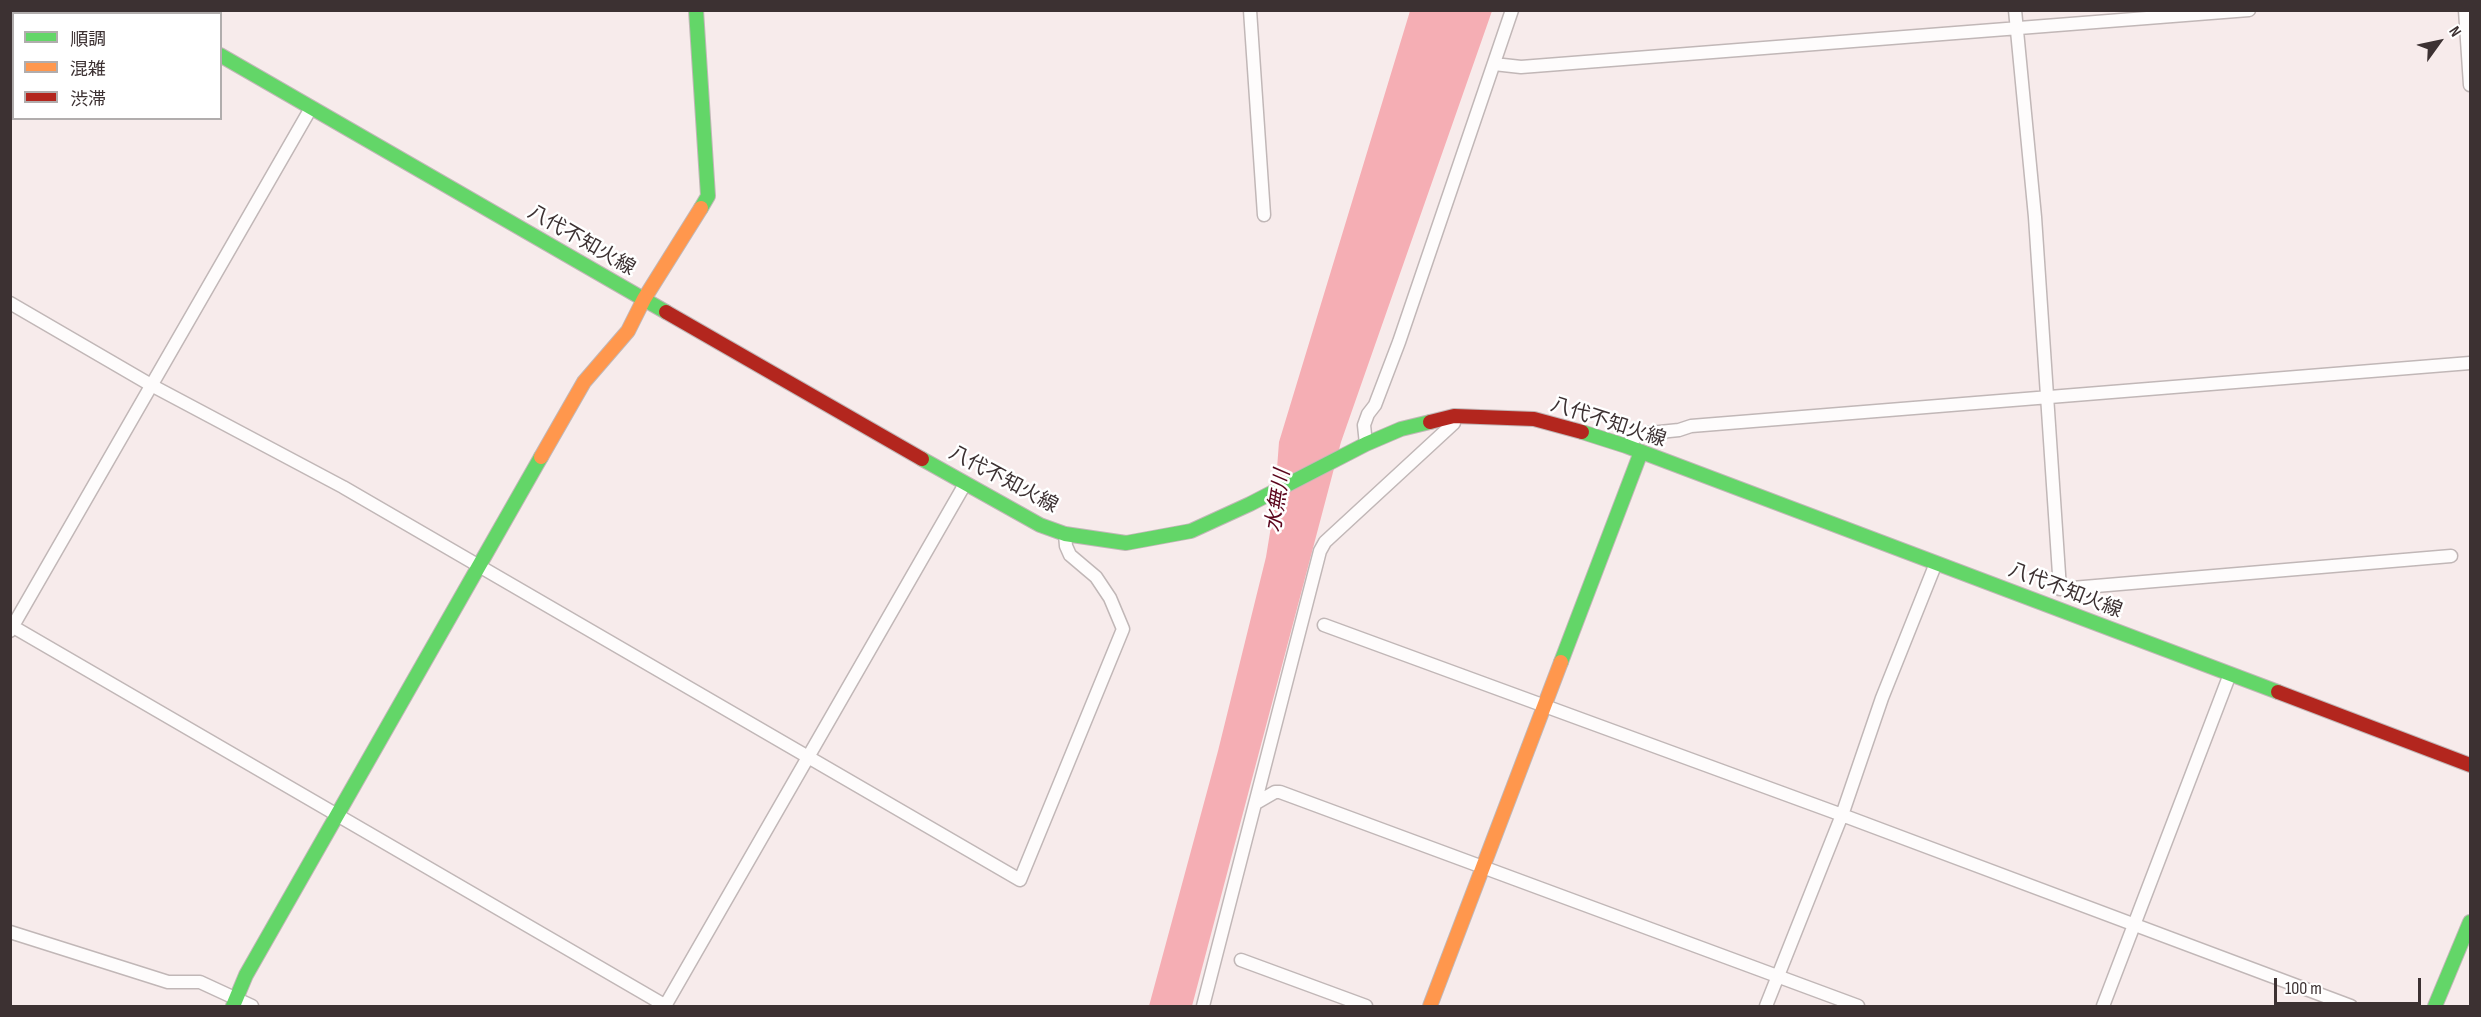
<!DOCTYPE html>
<html>
<head>
<meta charset="utf-8">
<style>
  body { margin:0 }
  #map { position:relative; width:2481px; height:1017px; overflow:hidden; background:#f7ebeb; font-family:"Sofia Sans Condensed","Noto Sans JP",sans-serif }
  canvas { display:block }
  .frame { position:absolute; inset:0; border:12px solid #3c3132; pointer-events:none }
  .legend { position:absolute; left:12px; top:12px; width:210px; height:108px; box-sizing:border-box; background:#fff; border:2px solid #b1adad; margin:0; padding:8px 10px; list-style:none; font-size:18px; color:#3c3132 }
  .legend li { display:flex; align-items:center; gap:12px; height:30px }
  .legend b { width:30px; border:2px solid #b1adad }
  .north { position:absolute; left:2409px; top:12px; width:60px; height:60px; -webkit-text-stroke:4px #fff; paint-order:stroke; rotate:57deg; font-size:16px; font-weight:700; line-height:24px; text-align:center; color:#3c3132 }
  .north::after { content:''; display:block; margin:auto; width:21px; height:27px; background:#3c3132; clip-path:polygon(50% 0,100% 100%,50% 72%,0 100%) }
  .scale { position:absolute; left:2274px; top:978px; width:147px; height:27px; box-sizing:border-box; border:3px solid #3c3132; border-top:0; padding-left:8px; font-size:18px; line-height:21px; white-space:nowrap; color:#3c3132; -webkit-text-stroke:4px #fff; paint-order:stroke }
</style>
</head>
<body>
<div id="map">
<canvas width="2481" height="1017"></canvas>
<div class="frame"></div>
<ul class="legend">
<li><b style="height:8px;background:#63d668"></b>順調</li>
<li><b style="height:8px;background:#ff974d"></b>混雑</li>
<li><b style="height:8px;background:#b3261e"></b>渋滞</li>
</ul>
<div class="north">N</div>
<div class="scale">100 m</div>
</div>
<script>
const g = document.querySelector('canvas').getContext('2d');
g.lineJoin = 'round';
function paint(path, color) { g.fillStyle = color; g.fill(path, 'evenodd'); }
const poly = rows => new Path2D(rows.map(r => 'M' + r).join(''));
function stroke(path, color, width, dash) { g.strokeStyle = color; g.lineWidth = width; g.lineCap = dash ? 'butt' : 'round'; g.setLineDash(dash || []); g.stroke(path); }
function write(font, color, halo, rows, align = 'center') {
  g.font = font + ' "Sofia Sans Condensed","Noto Sans JP",sans-serif'; g.lineWidth = 5; g.setLineDash([]); g.textBaseline = 'middle'; g.strokeStyle = halo; g.fillStyle = color; for (const [text, x, y, turn = 0] of rows) {
    g.save(); g.translate(x, y); g.rotate((+turn || 0) * Math.PI / 180); g.textAlign = isNaN(turn) ? turn : align; if (halo) g.strokeText(text, 0, 0); g.fillText(text, 0, 0); g.restore();
  }
}
paint(poly([
  [1410,11,1492,11,1341,442,1192,1006,1149,1006,1218,751,1266,557,1274,508,1279,442]
]), '#f5aeb4');
const street = poly([
  [1250,10,1264,215],
  [2015,10,2035,217,2060,589,2451,556],
  [2465,10,2470,85],
  [1494,64,1521,67,2249,10],
  [10,303,151,385,343,487,1020,880,1123,629,1110,598,1096,577,1070,555,1066,546,1065,534],
  [1366,444,1364,425,1368,414,1375,405,1399,342,1512,10],
  [1626,446,1640,434,1679,430,1691,426,2470,363],
  [10,625,666,1006],
  [1324,625,1842,815,2351,1006],
  [10,631,311,108],
  [1256,803,1275,792,1280,792,1858,1006],
  [10,932,168,982,200,982,252,1006],
  [1241,960,1366,1006],
  [665,1006,965,484],
  [1203,1006,1320,551,1325,542,1454,423,1454,416],
  [1766,1006,1842,815,1882,698,1936,563],
  [2103,1006,2230,674]
]);
const fast = poly([
  [143,10,148,14],
  [696,10,708,196,701,208],
  [220,55,666,312],
  [1582,432,1626,446,2278,692],
  [922,459,1040,525,1065,534,1126,543,1191,531,1250,504,1366,444,1401,429,1430,422],
  [1561,662,1641,452],
  [233,1006,246,975,541,457],
  [2435,1006,2470,922]
]);
const slow = poly([
  [541,457,584,382,628,331,644,299,701,208],
  [1430,1006,1561,662]
]);
const jam = poly([
  [666,312,922,459],
  [1430,422,1454,416,1534,419,1582,432],
  [2278,692,2470,765]
]);
stroke(street, '#c1b7b7', 15);
stroke(fast, '#c1b7b7', 16);
stroke(slow, '#c1b7b7', 16);
stroke(jam, '#c1b7b7', 16);
stroke(street, '#fefcfc', 12);
stroke(fast, '#63d668', 14);
stroke(slow, '#ff974d', 14);
stroke(jam, '#b3261e', 14);
write('20px', '#3c3132', '#fff', [
  ["八代不知火線",581,241,30],
  ["八代不知火線",1608,423,18],
  ["八代不知火線",1003,480,28],
  ["八代不知火線",2065,591,21]
]);
write('italic 21px', '#5b051c', '#fff', [
  ["水無川",1279,501,-81]
]);
</script>
</body>
</html>
